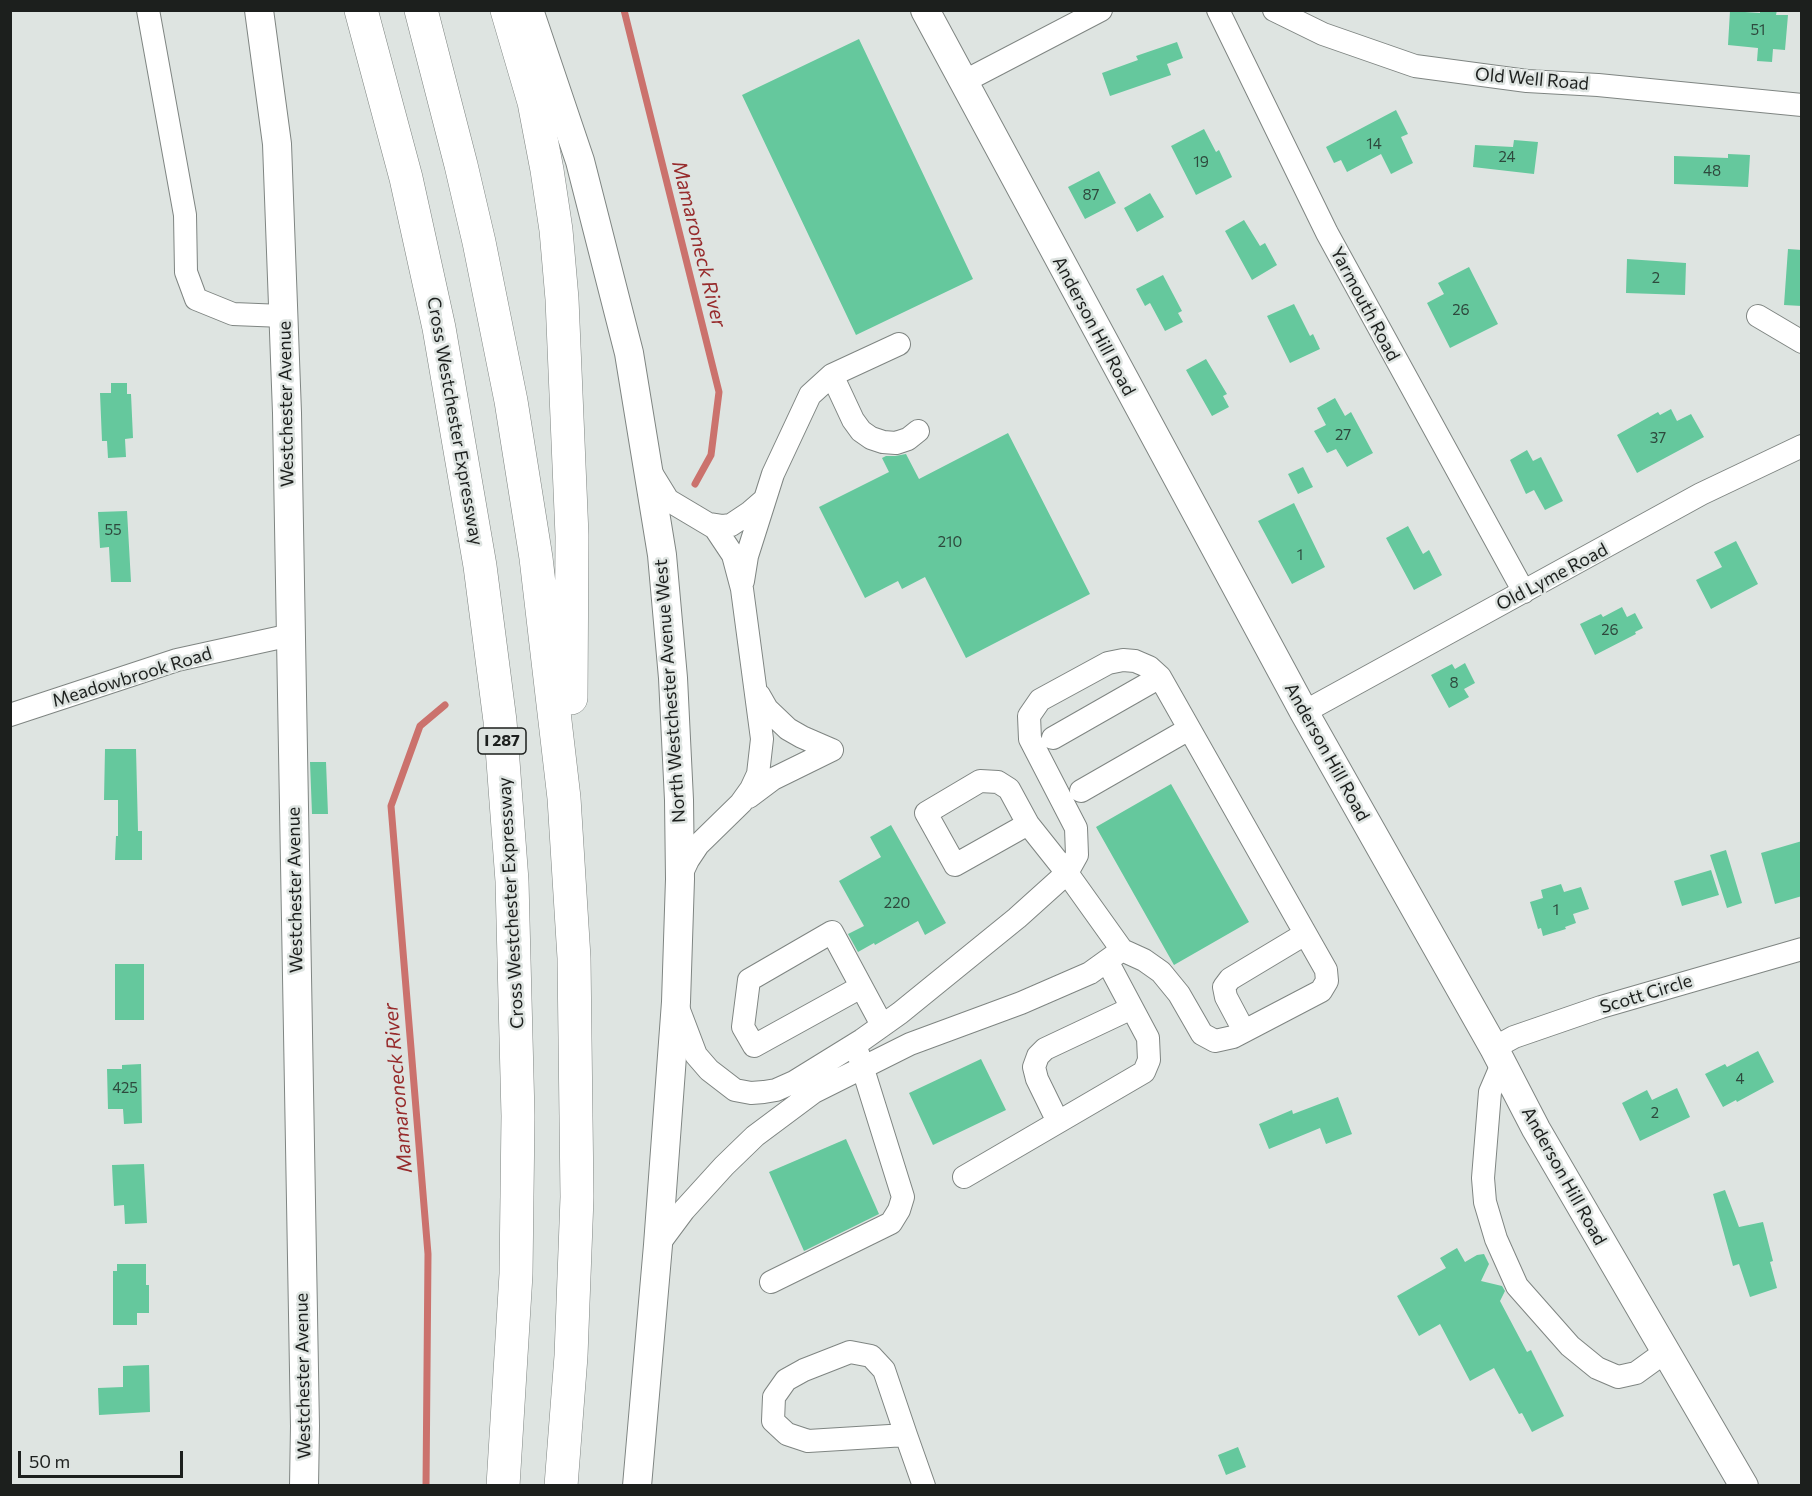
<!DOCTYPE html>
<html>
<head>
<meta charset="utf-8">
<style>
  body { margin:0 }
  #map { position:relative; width:1812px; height:1496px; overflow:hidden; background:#dee4e1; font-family:Commissioner,sans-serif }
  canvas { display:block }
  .frame { position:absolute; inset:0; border:12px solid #1c1f1d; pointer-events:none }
  .scale { position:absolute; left:18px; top:1451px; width:165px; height:27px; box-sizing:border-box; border:3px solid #1c1f1d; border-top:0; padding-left:8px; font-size:18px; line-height:21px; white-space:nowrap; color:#1c1f1d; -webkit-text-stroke:4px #dee4e1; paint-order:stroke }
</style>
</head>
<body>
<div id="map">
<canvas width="1812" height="1496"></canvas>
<div class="frame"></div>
<div class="scale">50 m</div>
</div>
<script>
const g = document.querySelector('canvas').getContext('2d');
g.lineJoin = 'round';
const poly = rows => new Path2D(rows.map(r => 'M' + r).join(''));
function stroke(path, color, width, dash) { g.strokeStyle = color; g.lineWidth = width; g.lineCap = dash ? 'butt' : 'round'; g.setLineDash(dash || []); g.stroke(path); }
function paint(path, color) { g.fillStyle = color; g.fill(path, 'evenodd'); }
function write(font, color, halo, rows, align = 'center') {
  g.font = font + ' Commissioner,sans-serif'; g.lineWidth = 5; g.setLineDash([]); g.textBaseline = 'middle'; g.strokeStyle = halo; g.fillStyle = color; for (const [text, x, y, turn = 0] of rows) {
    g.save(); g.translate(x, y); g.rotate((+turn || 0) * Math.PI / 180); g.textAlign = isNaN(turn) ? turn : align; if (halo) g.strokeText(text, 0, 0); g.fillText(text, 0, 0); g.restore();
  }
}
stroke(poly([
  [624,10,719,392,711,455,695,484],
  [426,1486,428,1254,391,806,420,726,445,705]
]), '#cb726d', 7);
paint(poly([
  [1760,10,1777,10,1776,15,1788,15,1785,50,1773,49,1772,62,1757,61,1758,48,1728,45,1730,11,1760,13],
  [859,39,973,279,856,335,742,95],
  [1177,42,1183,58,1167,64,1171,75,1110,96,1102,73,1138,60,1136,56],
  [1396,110,1408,134,1401,137,1413,163,1391,174,1381,154,1347,172,1341,160,1334,163,1326,147],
  [1204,129,1216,152,1219,150,1232,177,1196,195,1171,146],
  [1514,140,1538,142,1534,174,1473,167,1475,145,1513,147],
  [1728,154,1750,155,1748,187,1674,184,1674,156,1728,158],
  [1099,171,1116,203,1085,219,1068,187],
  [1150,193,1164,217,1137,232,1124,208],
  [1244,220,1260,246,1265,243,1277,265,1252,280,1225,231],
  [1788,249,1802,250,1802,306,1784,305],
  [1627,259,1686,263,1685,295,1626,293],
  [1469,267,1498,324,1450,348,1427,303,1444,294,1438,283],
  [1163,275,1182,311,1178,313,1183,322,1165,331,1150,303,1145,306,1136,289],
  [1294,304,1310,336,1313,334,1320,349,1290,363,1267,316],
  [1206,359,1227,394,1223,396,1229,407,1212,416,1186,370],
  [111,383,127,383,127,394,131,394,133,438,125,439,126,457,108,458,107,441,102,441,100,393,111,393],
  [1335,398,1345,416,1351,412,1373,453,1347,467,1336,449,1327,453,1314,431,1326,425,1317,408],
  [1671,409,1677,421,1691,414,1704,437,1637,473,1617,435,1658,412,1660,415],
  [1008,433,1090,594,966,658,925,577,902,589,898,581,865,598,819,507,889,472,882,458,886,456,895,456,906,454,919,479],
  [1527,450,1533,461,1541,457,1563,501,1545,510,1534,490,1526,494,1510,460],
  [1303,467,1313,487,1298,494,1288,474],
  [1294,503,1325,567,1292,584,1258,521],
  [127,511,131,582,111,582,109,547,100,548,98,512],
  [1408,526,1423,554,1429,550,1442,575,1414,590,1386,538],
  [1736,541,1758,584,1711,609,1696,580,1722,567,1714,552],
  [1622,607,1627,617,1635,613,1643,628,1635,632,1636,634,1595,655,1580,624,1601,614,1603,617],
  [1465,663,1475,683,1464,689,1469,697,1449,708,1431,675,1452,664,1455,669],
  [105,749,136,749,138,831,142,831,142,860,115,860,116,836,118,836,118,800,104,800],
  [310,762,326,762,328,814,312,814],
  [1171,784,1249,922,1174,965,1096,827],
  [891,825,946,923,925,935,918,921,875,945,874,943,858,952,848,934,864,926,839,881,881,857,870,837],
  [1802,841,1802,896,1775,904,1761,853],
  [1726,850,1742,903,1727,908,1710,855],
  [1711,870,1719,895,1682,906,1674,881],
  [1561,884,1564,892,1581,887,1589,909,1573,914,1576,923,1565,927,1566,929,1543,936,1541,928,1538,929,1530,902,1543,898,1541,890],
  [115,964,144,964,144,1020,115,1020],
  [1758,1051,1774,1082,1737,1102,1736,1100,1723,1107,1705,1074,1725,1064,1727,1067],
  [981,1059,1006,1110,933,1145,909,1093],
  [141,1064,142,1123,124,1124,123,1109,108,1109,107,1069,122,1069,122,1065],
  [1677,1088,1690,1117,1640,1141,1622,1103,1647,1090,1652,1100],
  [1338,1097,1352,1134,1326,1144,1320,1128,1269,1149,1259,1124,1292,1110,1293,1114],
  [846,1139,879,1214,804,1251,769,1172],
  [144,1164,147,1223,125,1224,124,1205,114,1206,112,1165],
  [1725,1190,1739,1227,1763,1222,1773,1261,1770,1262,1777,1288,1750,1297,1739,1264,1733,1266,1713,1194],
  [1457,1248,1465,1262,1477,1255,1484,1254,1489,1264,1481,1281,1502,1286,1505,1291,1500,1301,1527,1352,1531,1350,1564,1416,1532,1432,1522,1413,1519,1414,1494,1368,1470,1381,1440,1324,1419,1336,1397,1296,1446,1268,1440,1258],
  [117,1264,146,1264,146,1285,149,1285,149,1313,137,1313,137,1325,113,1325,113,1271,117,1271],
  [149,1365,150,1412,99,1415,98,1388,123,1387,123,1366],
  [1238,1447,1246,1467,1226,1475,1218,1455]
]), '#65c89d');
const minor = poly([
  [148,10,185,215,186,272,196,299,233,314,283,316],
  [1218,10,1327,233,1524,592],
  [1274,10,1323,34,1415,66,1527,81,1598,85,1802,105],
  [963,82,1101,10],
  [1758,316,1802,342],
  [832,375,853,420,861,431,871,438,883,442,896,443,908,439,918,431],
  [652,474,668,500,715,528,733,555,742,589,762,739,758,774,751,789,741,803,698,845,688,860,680,877],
  [710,524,723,526,731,525,749,513,764,500],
  [743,581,747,556,773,474,810,395,832,375,899,344],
  [759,695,767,709,788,729,802,737,832,750],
  [1304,712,1701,494,1802,446],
  [10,715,177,660,291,635],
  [1053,738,1160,677],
  [1081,791,1189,729],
  [749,797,773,779,832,750],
  [1028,824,955,865,926,813,980,781,998,782,1009,789,1028,824,1067,873,1077,855,1076,828,1030,739,1029,716,1040,700,1108,663,1123,660,1135,661,1149,667,1160,677,1326,970,1327,981,1321,991,1233,1037,1215,1041,1202,1034,1179,994,1161,972,1144,960,1122,950],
  [861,987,754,1046,743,1027,749,980,832,932,882,1025],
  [1244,1031,1226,997,1224,987,1230,979,1305,934],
  [1494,1048,1514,1037,1601,1007,1802,949],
  [1502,1064,1490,1092,1483,1178,1485,1202,1496,1239,1517,1286,1570,1346,1597,1368,1618,1377,1636,1373,1665,1352],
  [1058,1122,1037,1079,1034,1067,1038,1056,1045,1049,1132,1008],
  [964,1177,1144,1072,1149,1060,1148,1038,1107,961],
  [658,1245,684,1210,724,1166,755,1136,814,1092,910,1044,1021,1003,1090,973,1122,950,1067,873,1017,918,900,1013,862,1040,794,1082,776,1090,764,1092,751,1093,735,1090,709,1070,696,1055,677,1005],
  [771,1282,891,1223,899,1210,903,1197,858,1053],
  [906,1435,808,1441,787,1434,773,1421,774,1397,786,1380,804,1370,850,1352,871,1356,884,1370,906,1435,924,1486]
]);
const major = poly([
  [259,10,277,144,287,413,305,1426,304,1486],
  [529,10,580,161,629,353,662,555,673,678,679,800,680,879,676,1002,658,1245,637,1486],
  [925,10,1304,712,1494,1048,1536,1129,1744,1486]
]);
const highway = poly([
  [361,10,406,178,439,328,480,566,500,721,512,881,518,1116,516,1274,503,1486],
  [421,10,461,165,479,242,511,401,536,558,564,798,574,958,577,1197,571,1356,561,1486],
  [507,10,534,102,547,170,556,230,562,299,572,536,571,698]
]);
stroke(minor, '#7f8582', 24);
stroke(major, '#7f8582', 30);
stroke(highway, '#7f8582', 34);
stroke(minor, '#fff', 22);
stroke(major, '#fff', 28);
stroke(highway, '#fff', 33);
write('15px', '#2e493d', null, [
  ["51",1758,30],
  ["14",1374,144],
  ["24",1507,157],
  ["19",1201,162],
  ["48",1712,171],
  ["87",1091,195],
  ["2",1656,278],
  ["26",1461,310],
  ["27",1343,435],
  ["37",1658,438],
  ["55",113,530],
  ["210",950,542],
  ["1",1300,555],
  ["26",1610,630],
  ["8",1454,683],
  ["220",897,903],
  ["1",1556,910],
  ["4",1740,1079],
  ["425",125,1088],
  ["2",1655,1113]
]);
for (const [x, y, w] of [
  [502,741,48]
]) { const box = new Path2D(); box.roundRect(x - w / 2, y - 13, w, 26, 4.5); g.fillStyle = '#dee4e1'; g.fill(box); stroke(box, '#1c1f1d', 1.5); }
write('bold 16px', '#1c1f1d', null, [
  ["I 287",502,741]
]);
write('18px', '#1c1f1d', '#dee4e1', [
  ["Old Well Road",1532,79,5],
  ["Yarmouth Road",1365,304,62],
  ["Anderson Hill Road",1094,326,62],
  ["Westchester Avenue",286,404,-91],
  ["Cross Westchester Expressway",455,421,80],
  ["Old Lyme Road",1552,577,-28],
  ["Meadowbrook Road",132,677,-17],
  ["North Westchester Avenue West",670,691,-94],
  ["Anderson Hill Road",1327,752,61],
  ["Westchester Avenue",295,890,-91],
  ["Cross Westchester Expressway",511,903,-93],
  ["Scott Circle",1646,994,-17],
  ["Anderson Hill Road",1564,1176,61],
  ["Westchester Avenue",303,1376,-91]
]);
write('italic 20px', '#972b2c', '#dee4e1', [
  ["Mamaroneck River",699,244,76],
  ["Mamaroneck River",398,1088,-95]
]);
</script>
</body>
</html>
